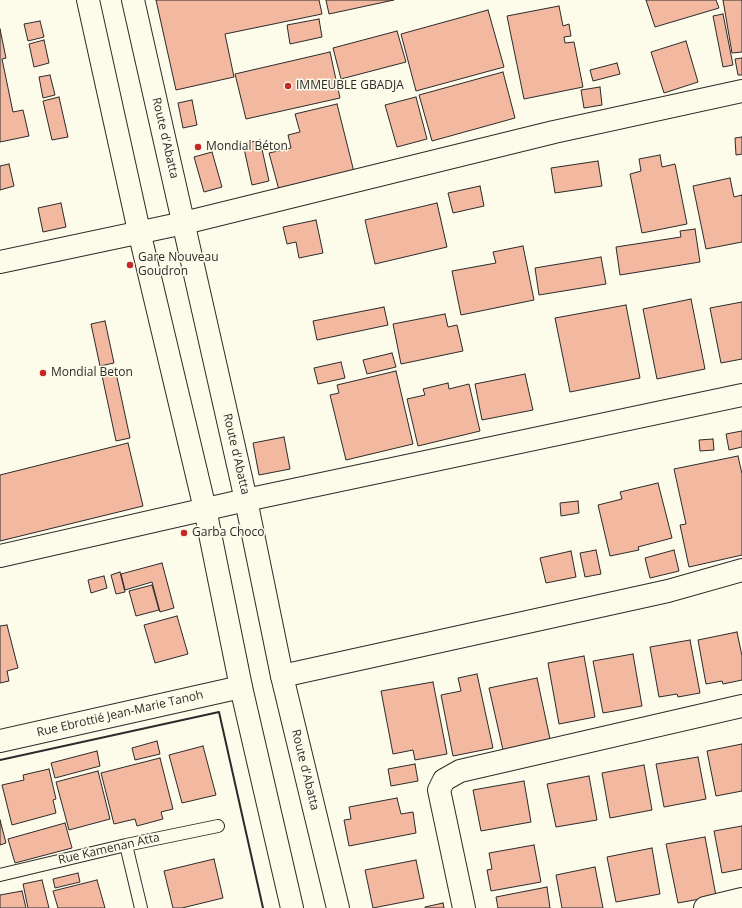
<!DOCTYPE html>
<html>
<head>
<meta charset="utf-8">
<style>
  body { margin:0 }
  canvas { display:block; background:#fdfbea }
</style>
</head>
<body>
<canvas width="742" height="908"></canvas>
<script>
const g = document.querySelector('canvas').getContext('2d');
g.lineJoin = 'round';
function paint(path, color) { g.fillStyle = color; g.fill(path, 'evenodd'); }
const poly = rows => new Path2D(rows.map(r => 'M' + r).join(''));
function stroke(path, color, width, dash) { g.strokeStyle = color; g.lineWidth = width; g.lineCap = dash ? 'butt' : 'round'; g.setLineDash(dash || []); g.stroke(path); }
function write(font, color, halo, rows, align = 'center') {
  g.font = font + ' "Open Sans",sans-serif'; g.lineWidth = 3; g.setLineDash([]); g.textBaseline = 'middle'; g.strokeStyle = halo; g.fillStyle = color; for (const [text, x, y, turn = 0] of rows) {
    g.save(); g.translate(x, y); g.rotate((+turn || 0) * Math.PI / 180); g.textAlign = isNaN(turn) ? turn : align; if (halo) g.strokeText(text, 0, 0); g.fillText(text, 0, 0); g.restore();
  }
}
const building = poly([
  [156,0,319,0,322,14,225,34,234,77,176,90,156,0],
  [326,0,394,0,329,14,326,0],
  [646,0,716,0,719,8,655,27,646,0],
  [723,0,742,0,742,52,732,53,723,0],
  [559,6,563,26,569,24,571,36,564,37,565,43,574,42,583,87,524,99,507,16,559,6],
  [488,10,504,67,416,91,401,34,488,10],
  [723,14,733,65,723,67,713,16,723,14],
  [319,19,322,37,290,44,287,25,319,19],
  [40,21,44,37,28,41,24,24,40,21],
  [0,29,6,58,2,59,13,112,23,110,29,136,0,142,0,29],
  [397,31,406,62,341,79,333,48,397,31],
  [44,40,49,63,34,67,29,44,44,40],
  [686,41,698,82,664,93,651,52,686,41],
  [330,52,340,98,246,119,235,74,330,52],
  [742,58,742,75,738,75,735,59,742,58],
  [617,63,620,74,593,81,590,70,617,63],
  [503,72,515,118,432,141,419,95,503,72],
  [50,75,55,95,43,98,39,77,50,75],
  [600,87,602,105,584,108,581,90,600,87],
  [59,97,68,137,52,140,43,101,59,97],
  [416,97,427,139,397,147,385,105,416,97],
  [192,100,197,125,183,128,178,103,192,100],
  [337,104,354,172,279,190,269,153,291,148,288,135,300,132,295,114,337,104],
  [742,137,742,154,736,155,735,138,742,137],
  [260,140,269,181,252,185,243,144,260,140],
  [212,152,222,187,204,192,194,157,212,152],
  [660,155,662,167,675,164,687,224,642,233,630,174,641,171,639,159,660,155],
  [598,161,602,186,555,193,551,168,598,161],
  [9,164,14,186,0,190,0,166,9,164],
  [730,178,734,197,742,195,742,242,706,249,693,186,730,178],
  [480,186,484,206,453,213,448,193,480,186],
  [61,203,66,227,43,232,38,208,61,203],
  [437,203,447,247,375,264,365,220,437,203],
  [316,220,323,253,299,258,296,242,287,244,283,227,316,220],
  [695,229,700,262,620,275,616,247,681,237,680,231,695,229],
  [523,246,534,300,461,315,452,271,496,263,493,252,523,246],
  [601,257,606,284,539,295,535,268,601,257],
  [691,299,705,369,657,379,643,309,691,299],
  [742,302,742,359,721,363,710,308,742,302],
  [626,305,640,378,570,392,555,318,626,305],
  [384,307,388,325,317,340,313,321,384,307],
  [445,314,448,327,457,325,463,351,401,364,393,324,445,314],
  [105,321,114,363,100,366,91,324,105,321],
  [392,353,396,367,367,374,363,360,392,353],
  [341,362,345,378,318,384,314,368,341,362],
  [115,368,130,438,116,441,101,371,115,368],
  [396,371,413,444,346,460,330,395,339,393,337,385,396,371],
  [525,374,533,410,482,420,475,384,525,374],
  [448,383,449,389,469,384,480,431,418,446,407,399,425,395,423,389,448,383],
  [742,431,742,447,729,450,726,434,742,431],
  [284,437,290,469,259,475,253,443,284,437],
  [713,439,714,450,700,451,699,440,713,439],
  [128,443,143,506,0,541,0,475,128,443],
  [738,456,742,474,742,555,689,567,680,525,686,524,674,469,738,456],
  [658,483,672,538,638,547,639,550,610,556,598,505,622,499,620,492,658,483],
  [578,501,579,513,561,516,560,503,578,501],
  [596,550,601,574,585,577,580,553,596,550],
  [674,550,679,571,650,578,645,558,674,550],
  [571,551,576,577,546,583,540,558,571,551],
  [162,563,174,608,160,612,152,582,125,590,121,574,162,563],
  [120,572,125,592,116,594,111,575,120,572],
  [104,576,107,588,91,593,88,580,104,576],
  [152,585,159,610,136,616,129,591,152,585],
  [177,616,188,654,155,663,144,625,177,616],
  [7,625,18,668,7,671,9,681,0,683,0,626,7,625],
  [737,632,742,656,742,680,723,684,722,681,706,684,698,640,737,632],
  [690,640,700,693,678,697,677,694,659,697,650,647,690,640],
  [633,654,642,706,603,713,593,661,633,654],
  [584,656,595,717,559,724,548,663,584,656],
  [477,674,493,748,453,756,441,695,461,691,458,678,477,674],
  [537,678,550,739,503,750,489,688,537,678],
  [433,682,447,754,415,760,413,750,393,754,381,691,433,682],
  [157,741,160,754,135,760,132,748,157,741],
  [742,744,742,791,716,796,707,751,742,744],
  [203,746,216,795,182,803,169,755,203,746],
  [97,751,100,766,55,778,51,763,97,751],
  [698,757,706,799,664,807,656,764,698,757],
  [160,758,173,809,161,812,163,819,137,826,135,819,114,824,101,773,160,758],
  [415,764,418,781,391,786,388,769,415,764],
  [644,765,652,810,610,818,602,773,644,765],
  [49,769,56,799,53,800,56,813,12,825,2,785,24,780,23,775,49,769],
  [98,771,110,819,69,830,56,782,98,771],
  [589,776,597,820,556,827,547,784,589,776],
  [524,781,531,822,481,831,473,790,524,781],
  [397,798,401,814,413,812,416,833,349,846,344,820,351,819,349,807,397,798],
  [0,820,6,843,0,845,0,820],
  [65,823,72,848,15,863,8,839,65,823],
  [742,826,742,869,722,873,714,831,742,826],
  [705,837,716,896,678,903,666,844,705,837],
  [534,845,541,882,491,891,487,870,492,869,489,853,534,845],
  [652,848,660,894,616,902,607,857,652,848],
  [214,859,223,898,182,908,173,908,164,871,214,859],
  [416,860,424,898,373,908,365,870,416,860],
  [595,867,603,908,562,908,556,875,595,867],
  [78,873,80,882,55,888,53,879,78,873],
  [42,880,49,908,28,908,23,884,42,880],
  [97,880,105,908,58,908,53,891,97,880],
  [547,887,550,908,498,908,496,897,547,887],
  [22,891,26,908,0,908,0,895,22,891],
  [443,903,444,908,425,908,425,907,443,903]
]);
paint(building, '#f2b8a0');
stroke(building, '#2b2b2b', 1);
const lane = poly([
  [126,845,141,908],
  [0,875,126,845,218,826]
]);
const street = poly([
  [0,262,184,223,554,132,742,91],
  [0,556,246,500,742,395],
  [282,676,668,591,742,570],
  [0,741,241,687],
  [464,908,439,790,444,780,460,771,742,706],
  [705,908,742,899]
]);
const secondary = poly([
  [88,0,139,231,205,509,241,687,292,908],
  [133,0,246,500,282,676,338,908]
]);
stroke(lane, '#2b2b2b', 14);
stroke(street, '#2b2b2b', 24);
stroke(secondary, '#2b2b2b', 24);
stroke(lane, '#fdfbea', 12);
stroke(street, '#fdfbea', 22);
stroke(secondary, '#fdfbea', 22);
stroke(poly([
  [0,760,219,712,263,908]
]), '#2b2b2b', 2);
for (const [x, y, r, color] of [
  [288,86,4,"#c62828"],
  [198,147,4,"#c62828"],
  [130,265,4,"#c62828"],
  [43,373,4,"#c62828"],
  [184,533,4,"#c62828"]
]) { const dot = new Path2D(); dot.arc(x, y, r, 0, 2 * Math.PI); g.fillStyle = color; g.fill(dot); stroke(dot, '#fdfbea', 1.5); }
write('12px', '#2b2b2b', '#fdfbea', [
  ["IMMEUBLE GBADJA",296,86],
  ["Mondial Béton",206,147],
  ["Gare Nouveau",138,258],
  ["Goudron",138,272],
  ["Mondial Beton",51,373],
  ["Garba Choco",192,533]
], 'left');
write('12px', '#2b2b2b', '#fdfbea', [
  ["Route d'Abatta",165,138,77],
  ["Route d'Abatta",236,454,77],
  ["Rue Ebrottié Jean-Marie Tanoh",120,714,-13],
  ["Route d'Abatta",305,770,76],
  ["Rue Kamenan Atta",109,849,-13]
]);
</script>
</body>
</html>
